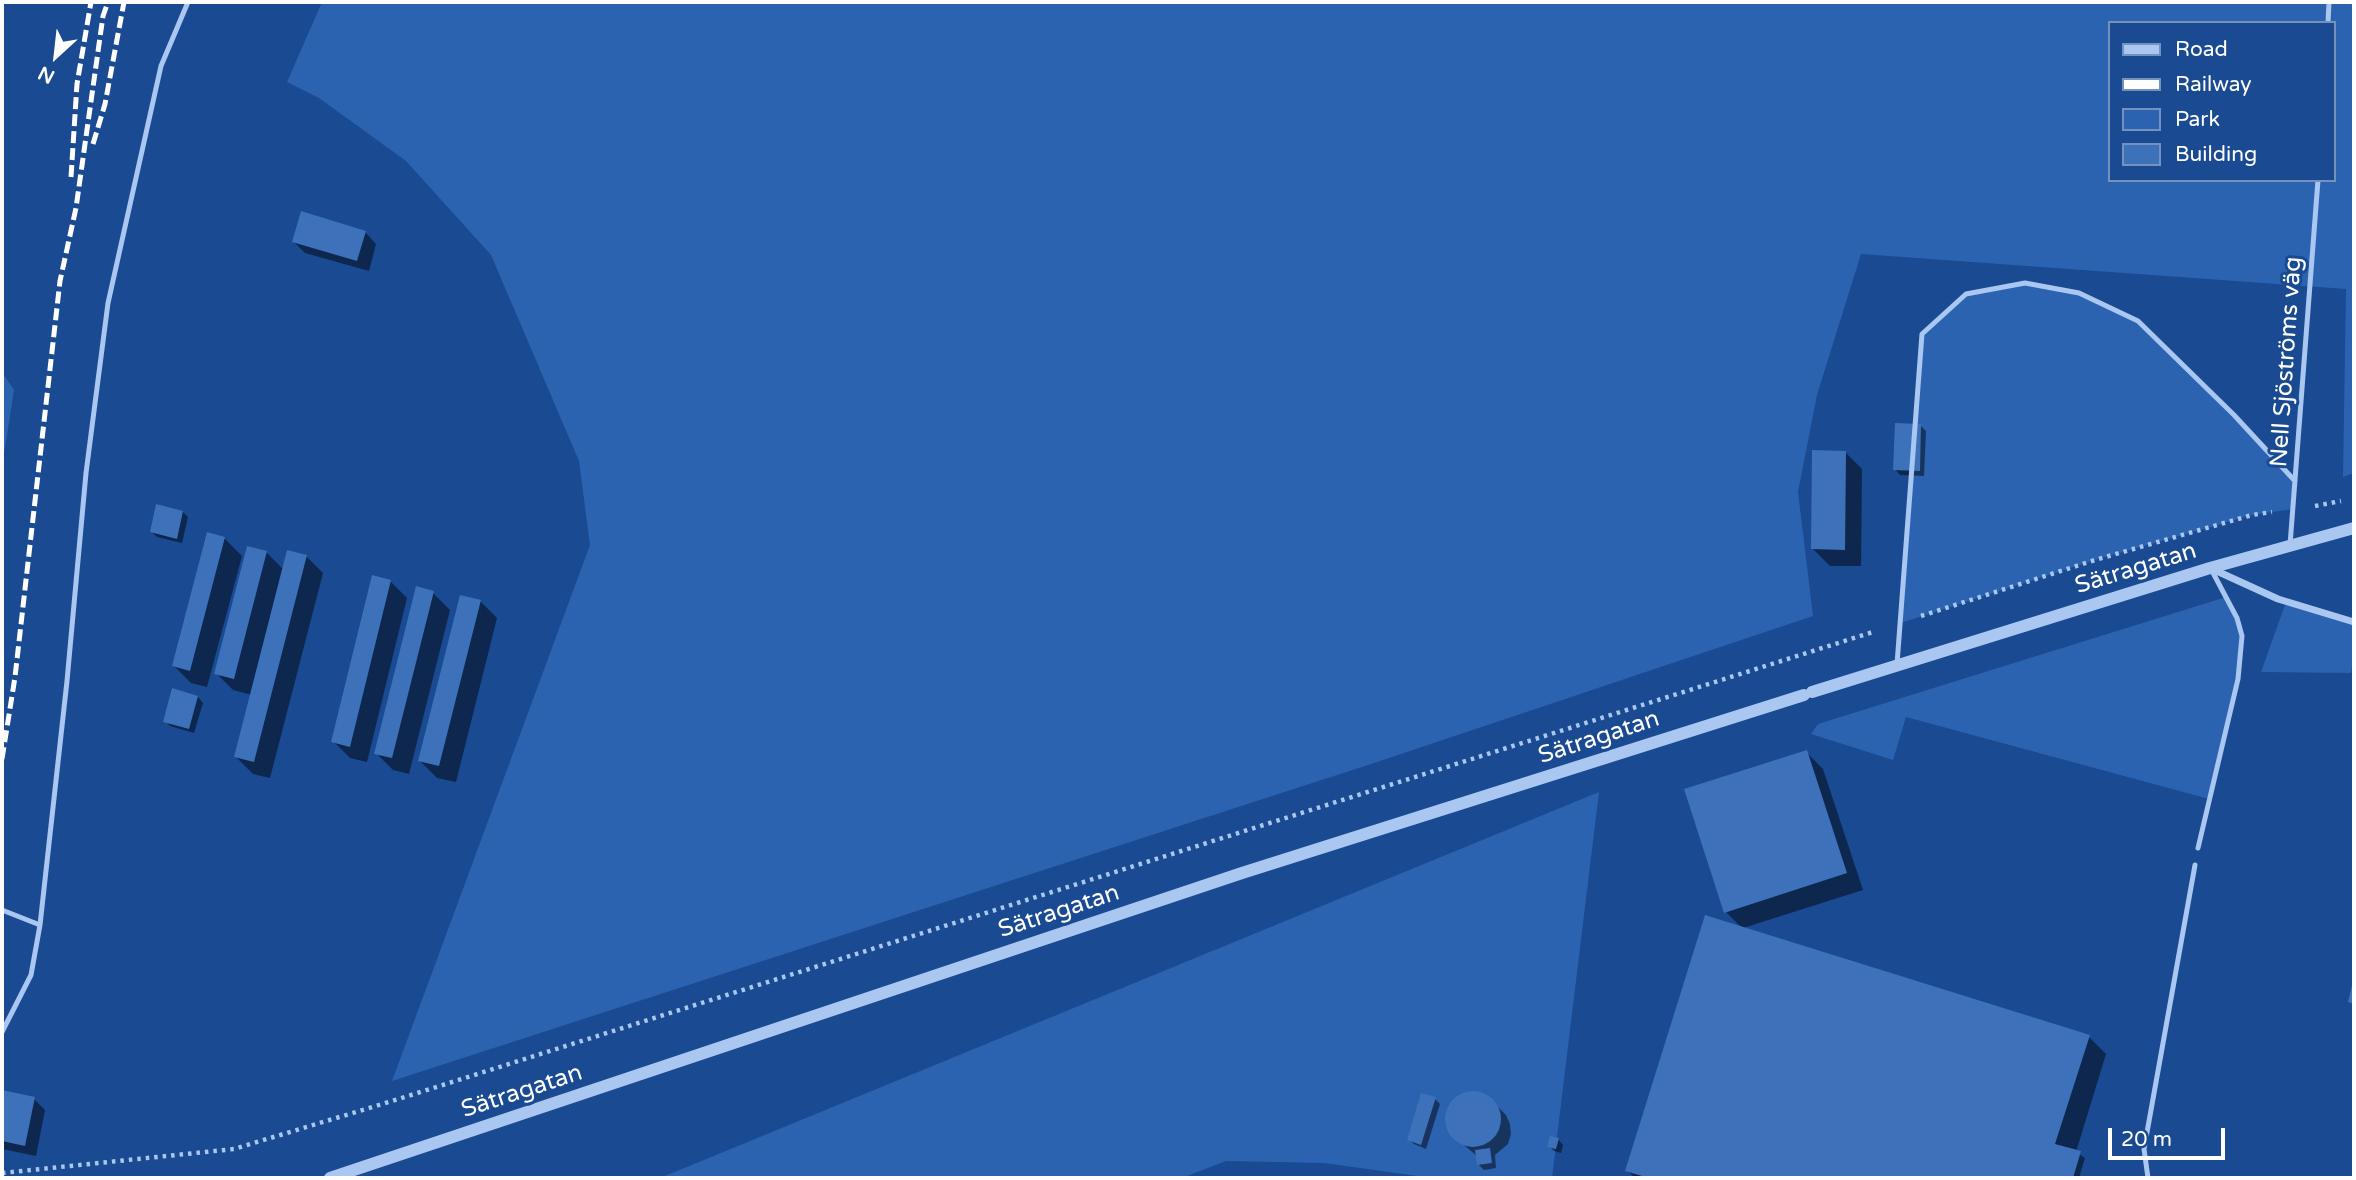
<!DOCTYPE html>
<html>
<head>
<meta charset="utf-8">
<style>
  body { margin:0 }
  #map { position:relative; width:2356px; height:1180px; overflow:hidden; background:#194a92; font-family:"Varela Round",sans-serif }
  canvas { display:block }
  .frame { position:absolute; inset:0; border:4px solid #fff; pointer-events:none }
  .legend { position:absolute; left:2108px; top:21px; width:228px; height:161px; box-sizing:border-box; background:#194a92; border:2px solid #7592be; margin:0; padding:9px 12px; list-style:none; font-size:21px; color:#fff }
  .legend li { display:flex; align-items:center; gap:14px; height:35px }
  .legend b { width:35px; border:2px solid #7592be }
  .north { position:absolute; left:21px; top:21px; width:70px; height:70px; -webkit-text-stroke:5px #194a92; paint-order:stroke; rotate:207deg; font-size:19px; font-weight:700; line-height:28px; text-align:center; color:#fff }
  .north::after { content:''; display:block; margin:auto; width:24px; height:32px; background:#fff; clip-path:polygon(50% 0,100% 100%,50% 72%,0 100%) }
  .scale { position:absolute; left:2108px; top:1128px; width:117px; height:32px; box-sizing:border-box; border:4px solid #fff; border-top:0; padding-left:9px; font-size:21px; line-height:24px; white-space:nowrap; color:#fff; -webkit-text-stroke:5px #194a92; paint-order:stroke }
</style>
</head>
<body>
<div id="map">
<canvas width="2356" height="1180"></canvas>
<div class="frame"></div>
<ul class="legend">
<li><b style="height:9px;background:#a9c7f0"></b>Road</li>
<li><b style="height:9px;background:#fff"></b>Railway</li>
<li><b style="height:19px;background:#2b63b1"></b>Park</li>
<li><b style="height:19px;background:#3d71b9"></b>Building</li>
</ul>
<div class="north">N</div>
<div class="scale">20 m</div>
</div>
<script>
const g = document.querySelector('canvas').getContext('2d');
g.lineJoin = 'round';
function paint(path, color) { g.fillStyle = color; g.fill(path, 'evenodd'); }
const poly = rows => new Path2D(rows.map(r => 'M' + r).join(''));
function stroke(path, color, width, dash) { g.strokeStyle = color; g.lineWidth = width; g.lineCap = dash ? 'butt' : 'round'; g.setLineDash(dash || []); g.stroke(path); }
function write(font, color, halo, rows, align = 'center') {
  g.font = font + ' "Varela Round",sans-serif'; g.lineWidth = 6; g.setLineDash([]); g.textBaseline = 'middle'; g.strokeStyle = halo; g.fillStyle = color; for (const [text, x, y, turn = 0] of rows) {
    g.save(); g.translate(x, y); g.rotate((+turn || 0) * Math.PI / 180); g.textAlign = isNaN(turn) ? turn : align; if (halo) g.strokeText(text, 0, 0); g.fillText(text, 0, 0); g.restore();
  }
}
paint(poly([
  [322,2,2354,2,2354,473,2343,477,2346,289,1861,254,1817,395,1798,492,1813,616,1371,764,392,1081,590,545,579,461,491,255,406,161,319,98,287,82],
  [2109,23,2333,23,2333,180,2109,180],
  [2025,283,2079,293,2138,321,2295,481,2293,509,2252,515,2207,528,2095,560,1901,623,1922,334,1966,294],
  [2,372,14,390,2,467],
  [2226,597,2242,636,2238,679,2209,799,1906,717,1893,760,1811,734,1818,724],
  [2286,602,2354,622,2354,656,2351,673,2261,672],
  [1599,792,1552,1178,1432,1178,1324,1163,1226,1161,1182,1178,660,1178]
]), '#2b63b1');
paint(poly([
  [365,232,376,244,369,271,305,253,294,242],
  [1921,426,1926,431,1924,476,1900,475,1895,469],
  [1845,452,1862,469,1861,566,1830,566,1813,549],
  [183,512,188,517,182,543,157,537,152,532],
  [209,534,225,539,242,556,207,687,191,683,174,666],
  [266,552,284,570,306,556,323,573,270,778,253,774,236,757,252,695,233,690,216,673],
  [390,581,407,598,367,762,350,758,333,741],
  [433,593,450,610,409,774,393,770,376,753],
  [480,601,497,618,456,782,437,778,420,761],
  [198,697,203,703,194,733,170,726,165,721],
  [1806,752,1823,769,1863,890,1743,928,2089,1037,2106,1054,2076,1152,2085,1158,2079,1178,1635,1178,1627,1170,1742,928,1726,912],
  [2,1092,34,1099,45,1110,36,1156,2,1149],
  [1475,1093,1485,1096,1494,1103,1506,1115,1510,1124,1511,1134,1508,1144,1495,1155,1496,1168,1484,1170,1478,1164,1477,1156,1452,1135,1447,1116,1456,1099,1464,1094],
  [1435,1099,1440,1104,1426,1149,1414,1144,1409,1139],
  [1558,1139,1563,1145,1561,1153,1554,1151,1549,1146]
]), '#0007');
paint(poly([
  [301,211,366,231,357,261,292,242],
  [1895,423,1921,424,1920,471,1893,470],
  [1812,450,1846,451,1845,550,1811,549],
  [156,504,183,511,177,539,150,532],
  [207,532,225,537,190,671,172,666],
  [247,546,267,551,234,679,214,674],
  [287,550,307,555,254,762,234,757],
  [372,575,391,580,350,747,331,742],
  [416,586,434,591,392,758,374,754],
  [460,595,481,600,439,766,418,761],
  [172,688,198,696,189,729,163,722],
  [1807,750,1847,873,1724,913,1684,789],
  [1705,915,2090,1035,2055,1144,2081,1151,2073,1178,1649,1178,1625,1171],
  [2353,981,2354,981,2354,1004,2348,1002],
  [2,1090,35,1097,25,1146,2,1141],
  '1445 1119a28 28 0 1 1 56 0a28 28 0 1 1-56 0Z',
  [1421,1093,1436,1097,1421,1145,1407,1140],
  [1550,1136,1559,1138,1556,1149,1547,1147],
  [1490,1148,1492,1163,1477,1165,1475,1150]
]), '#3d71b9');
stroke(poly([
  [2315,506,2341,501],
  [1921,616,2095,560,2252,515,2272,512],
  [2,1173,234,1149,389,1102,1876,631]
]), '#a9c7f0', 4.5, [3.5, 5]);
stroke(poly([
  [2328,23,2329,2],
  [2290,545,2318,180],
  [1897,664,1922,334,1966,294,2025,283,2079,293,2138,321,2234,415,2295,481],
  [2198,848,2238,679,2242,636,2237,618,2211,569],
  [2,910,40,925],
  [2,1032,31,975,40,925,67,681,86,473,108,303,161,66,188,2],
  [2148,1178,2144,1149,2195,865]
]), '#a9c7f0', 5);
stroke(poly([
  [2210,568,2278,599,2354,622]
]), '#a9c7f0', 7);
stroke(poly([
  [1812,692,2210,568,2354,528],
  [330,1178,1242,873,1804,695]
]), '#a9c7f0', 12);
stroke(poly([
  [93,144,105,104,124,2],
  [71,177,77,84,91,2],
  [2,759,15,677,60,281,76,208,103,16,108,2]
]), '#fff', 5, [12, 5]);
write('24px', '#fff', '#194a92', [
  ["Nell Sjöströms väg",2287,362,-86],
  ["Sätragatan",2136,569,-17],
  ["Sätragatan",1599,738,-18],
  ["Sätragatan",1059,912,-18],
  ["Sätragatan",522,1092,-18]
]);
</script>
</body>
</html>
